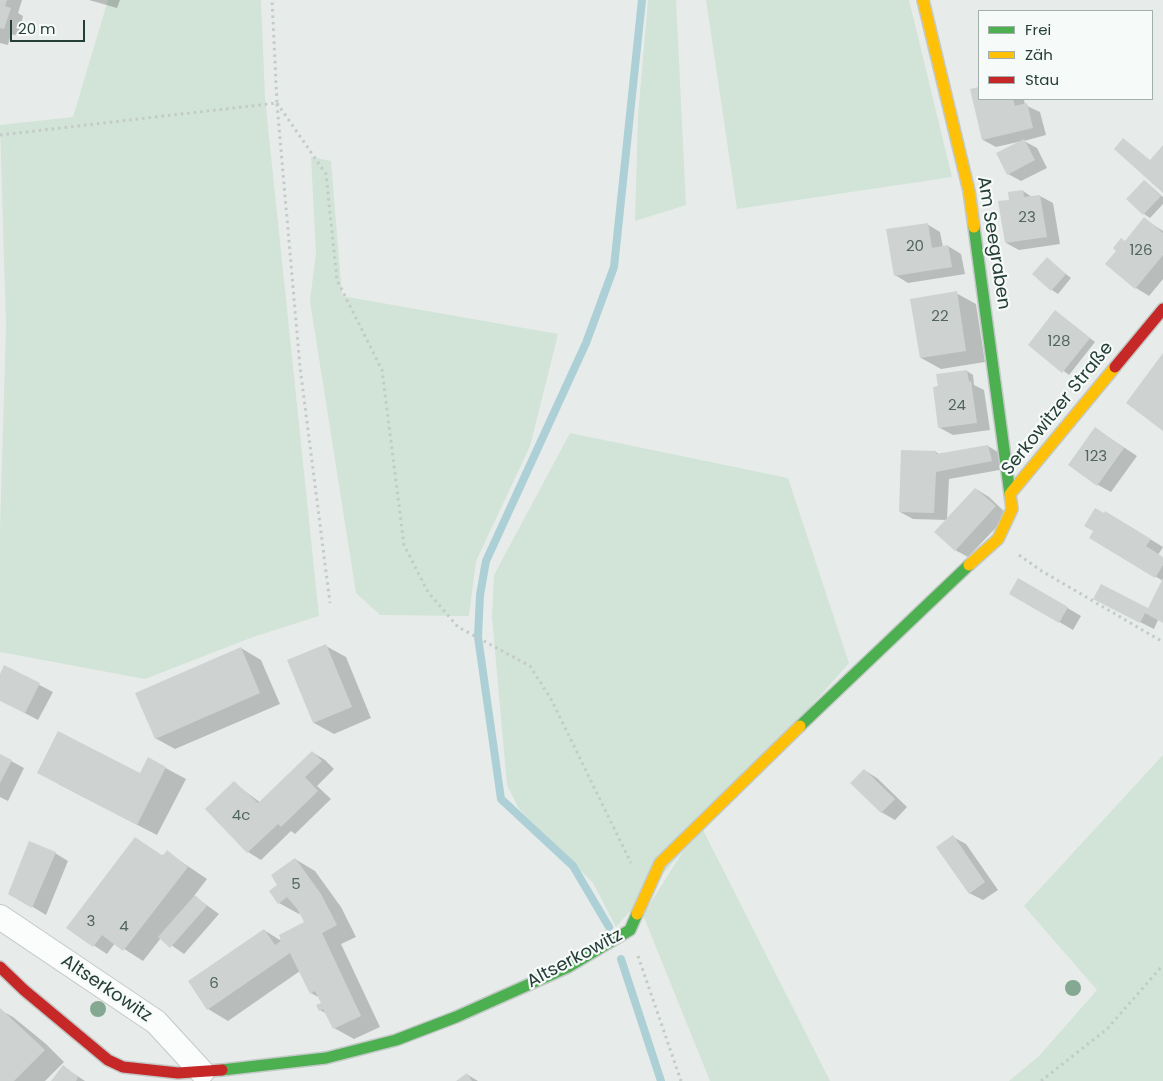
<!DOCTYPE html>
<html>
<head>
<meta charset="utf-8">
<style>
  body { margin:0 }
  #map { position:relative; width:1163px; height:1081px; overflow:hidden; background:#e7ecea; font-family:Poppins,sans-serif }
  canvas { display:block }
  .legend { position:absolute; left:978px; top:10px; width:175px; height:90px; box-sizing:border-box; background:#f6faf8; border:1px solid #a3afab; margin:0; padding:6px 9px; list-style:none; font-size:15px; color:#263e38 }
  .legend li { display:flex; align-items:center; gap:10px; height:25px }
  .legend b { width:25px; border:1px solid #a3afab }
  .scale { position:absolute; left:10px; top:20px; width:75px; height:22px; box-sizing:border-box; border:2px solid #263e38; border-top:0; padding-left:6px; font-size:15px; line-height:18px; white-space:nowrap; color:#263e38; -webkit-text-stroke:4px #f6faf8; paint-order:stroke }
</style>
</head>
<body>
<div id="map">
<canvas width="1163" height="1081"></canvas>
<ul class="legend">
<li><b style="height:6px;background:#4caf50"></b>Frei</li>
<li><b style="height:6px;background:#ffc107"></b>Zäh</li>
<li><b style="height:6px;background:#c62828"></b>Stau</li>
</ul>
<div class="scale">20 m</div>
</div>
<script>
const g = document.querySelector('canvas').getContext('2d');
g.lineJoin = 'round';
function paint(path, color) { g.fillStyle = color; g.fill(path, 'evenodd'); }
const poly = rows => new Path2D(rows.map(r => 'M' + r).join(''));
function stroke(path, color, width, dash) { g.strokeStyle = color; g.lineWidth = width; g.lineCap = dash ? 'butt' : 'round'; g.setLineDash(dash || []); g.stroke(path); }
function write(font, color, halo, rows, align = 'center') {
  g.font = font + ' Poppins,sans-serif'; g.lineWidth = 4.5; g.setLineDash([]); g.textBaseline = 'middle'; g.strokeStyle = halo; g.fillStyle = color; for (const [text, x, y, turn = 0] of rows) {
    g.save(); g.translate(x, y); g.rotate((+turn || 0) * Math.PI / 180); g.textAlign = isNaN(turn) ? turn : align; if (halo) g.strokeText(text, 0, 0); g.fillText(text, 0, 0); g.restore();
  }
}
paint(poly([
  [108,0,261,0,265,98,319,616,253,637,145,679,0,652,0,530,6,325,0,125,73,117],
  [648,0,676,0,686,205,635,221,638,116],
  [706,0,909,0,952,177,737,209],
  [311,157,331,161,342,296,558,334,530,446,476,561,469,616,380,615,356,593,310,301,316,252],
  [570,433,788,478,849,663,616,927,593,883,519,809,507,785,492,617,494,575],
  [1163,755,1163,1081,1009,1081,1039,1056,1097,990,1024,906],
  [700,824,830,1081,710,1081,643,915]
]), '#d2e3d8');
paint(poly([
  [0,0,22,0,18,13,23,16,18,36,11,34,8,45,0,43],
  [89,0,120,0,117,8],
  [979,88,979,99,1024,99,1025,105,1040,112,1046,135,1024,141,1037,148,1047,168,1021,181,1008,174,1018,142,996,147,983,140,972,90],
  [1145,181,1163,197,1163,204,1150,218,1144,214],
  [1023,191,1032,197,1040,196,1053,203,1060,244,1019,250,1006,243,1010,201],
  [1144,219,1163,231,1163,279,1149,296,1136,288,1107,264],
  [927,224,940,232,943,247,948,246,961,254,965,274,908,283,895,275],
  [1047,259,1071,278,1058,294,1052,290],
  [956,293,976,304,985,362,941,369,921,358],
  [1062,316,1095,342,1069,375,1030,345],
  [967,371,973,375,974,385,984,390,990,430,953,435,940,428],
  [1096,429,1137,456,1111,492,1098,485],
  [988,446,1001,454,1005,469,949,479,947,519,976,489,989,497,1008,515,968,557,955,550,947,520,913,519,900,512,902,451,936,452,940,455],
  [1119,520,1163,547,1158,555,1163,558,1163,622,1158,620,1154,629,1108,606,1148,609,1163,581,1090,537],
  [1019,579,1081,616,1073,630,1010,593],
  [326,646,346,657,371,718,334,734,314,723],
  [241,648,261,660,280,704,175,749,155,738],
  [5,667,53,692,38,720,0,700,0,677],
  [312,752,325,760,334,769,317,786,331,799,295,834,291,831,261,860,248,852,234,783,261,803],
  [0,755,24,768,8,801,0,797],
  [149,759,186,779,157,835,58,784,141,775],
  [864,770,877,778,907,807,895,820,881,812],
  [953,837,966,844,998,890,983,900,969,893],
  [167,852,207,879,194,896,219,914,184,954,161,938,143,961,115,943,107,954,67,928],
  [55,853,68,861,46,915,10,893],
  [295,859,315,871,341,907,356,937,341,944,380,1027,354,1039,334,1028,327,1014,320,1010,322,1004,320,998,311,993,300,971,228,1021,208,1009,264,930,283,942,306,922,301,913,299,914,279,903,279,885],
  [0,1010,13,1017,46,1044,64,1062,45,1081,0,1081],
  [63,1067,76,1075,85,1081,53,1081],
  [468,1075,478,1081,459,1081]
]), '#0003');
stroke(poly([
  [609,927,573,866,501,799,478,637,480,595,486,561,586,343,614,267,642,0],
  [621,959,661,1081]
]), '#acd0d6', 8);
paint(poly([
  [0,0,7,0,5,6,11,8,4,29,0,28],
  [979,87,979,99,1013,99,1015,106,1027,103,1033,128,982,140,970,89],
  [1123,138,1150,160,1163,145,1163,193,1114,149],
  [1024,139,1035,160,1007,175,996,153],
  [1144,180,1161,196,1143,215,1126,199],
  [1023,190,1024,197,1040,195,1047,237,1005,243,998,201,1009,200,1008,192],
  [1144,217,1163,233,1163,255,1135,289,1105,264,1116,251,1113,248,1121,238,1125,241],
  [928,223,932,248,948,245,952,267,894,276,886,229],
  [1047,257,1066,274,1051,291,1032,274],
  [957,291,966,351,920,358,910,299],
  [1055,310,1090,338,1062,373,1028,345],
  [1163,353,1163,431,1126,403],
  [967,370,969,382,971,381,977,423,938,428,933,387,938,386,936,374],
  [1095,427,1124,448,1097,486,1068,465],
  [988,445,992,461,936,472,934,513,899,512,901,450,936,451,936,454],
  [975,488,996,506,955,551,934,532],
  [1095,508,1104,513,1105,511,1151,539,1146,546,1163,557,1163,565,1155,578,1089,538,1093,531,1084,526],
  [1018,578,1068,607,1059,623,1009,594],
  [1163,578,1163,623,1145,613,1140,623,1093,599,1101,584,1148,608],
  [326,644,352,707,313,723,287,660],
  [241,647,260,693,155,739,135,693],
  [4,665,40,683,25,713,0,701,0,674],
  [58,731,140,773,148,757,166,767,137,825,37,773],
  [312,751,322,761,305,777,318,791,281,827,278,824,247,853,205,809,234,781,258,803],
  [0,754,12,760,0,783],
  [864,769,895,799,881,813,850,783],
  [953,835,985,882,969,894,936,847],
  [135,837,163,856,167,850,188,867,123,951,102,935,93,947,66,928],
  [29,841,56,852,32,908,8,894],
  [295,858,321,894,337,925,322,933,361,1016,333,1029,323,1009,319,1011,316,1005,321,1003,315,991,310,994,290,953,207,1010,188,981,264,929,275,945,281,941,279,935,304,922,298,910,287,897,278,904,269,891,277,885,271,875],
  [195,895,207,906,170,948,158,937],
  [0,1008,45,1050,14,1081,0,1081],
  [63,1065,78,1077,76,1081,51,1081],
  [467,1073,472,1081,456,1081]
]), '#ced3d1');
const street = poly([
  [0,917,156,1022,202,1072]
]);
const fast = poly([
  [974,227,1010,494],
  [800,726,969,565],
  [222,1070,326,1058,396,1040,456,1017,568,967,630,930,637,914]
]);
const slow = poly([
  [923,0,969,191,974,227],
  [969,565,998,539,1012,509,1010,494,1115,367],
  [637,914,660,863,800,726]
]);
const jam = poly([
  [1115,367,1163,309],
  [0,967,24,990,108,1060,123,1067,178,1073,222,1070]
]);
stroke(street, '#c4c9c7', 26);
stroke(fast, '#c3c9c7', 14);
stroke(slow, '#c3c9c7', 14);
stroke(jam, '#c3c9c7', 14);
stroke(poly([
  [277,103,326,174,337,280,382,370,404,545,428,592,458,627,530,666,551,699,631,863],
  [277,104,300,367,330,603],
  [0,135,277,103,272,0],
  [1019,555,1040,570,1163,642],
  [638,956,681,1081],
  [1041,1081,1107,1029,1163,965]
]), '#c3cbc8', 3, [2.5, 4]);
stroke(street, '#fbfcfc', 24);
stroke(fast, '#4caf50', 11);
stroke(slow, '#ffc107', 11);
stroke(jam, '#c62828', 11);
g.fillStyle = '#85a893';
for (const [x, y] of [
  [1073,988],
  [98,1009]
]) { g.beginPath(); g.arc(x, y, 8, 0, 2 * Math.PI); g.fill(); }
write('15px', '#51645f', null, [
  ["23",1027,218],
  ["20",915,247],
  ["126",1141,251],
  ["22",940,317],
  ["128",1059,342],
  ["24",957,406],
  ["123",1096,457],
  ["4c",241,816],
  ["5",296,885],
  ["3",91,922],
  ["4",124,927],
  ["6",214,984]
]);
write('18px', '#263e38', '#f6faf8', [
  ["Am Seegraben",993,243,81],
  ["Serkowitzer Straße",1058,409,-51],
  ["Altserkowitz",575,959,-28],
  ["Altserkowitz",106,989,34]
]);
</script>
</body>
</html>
